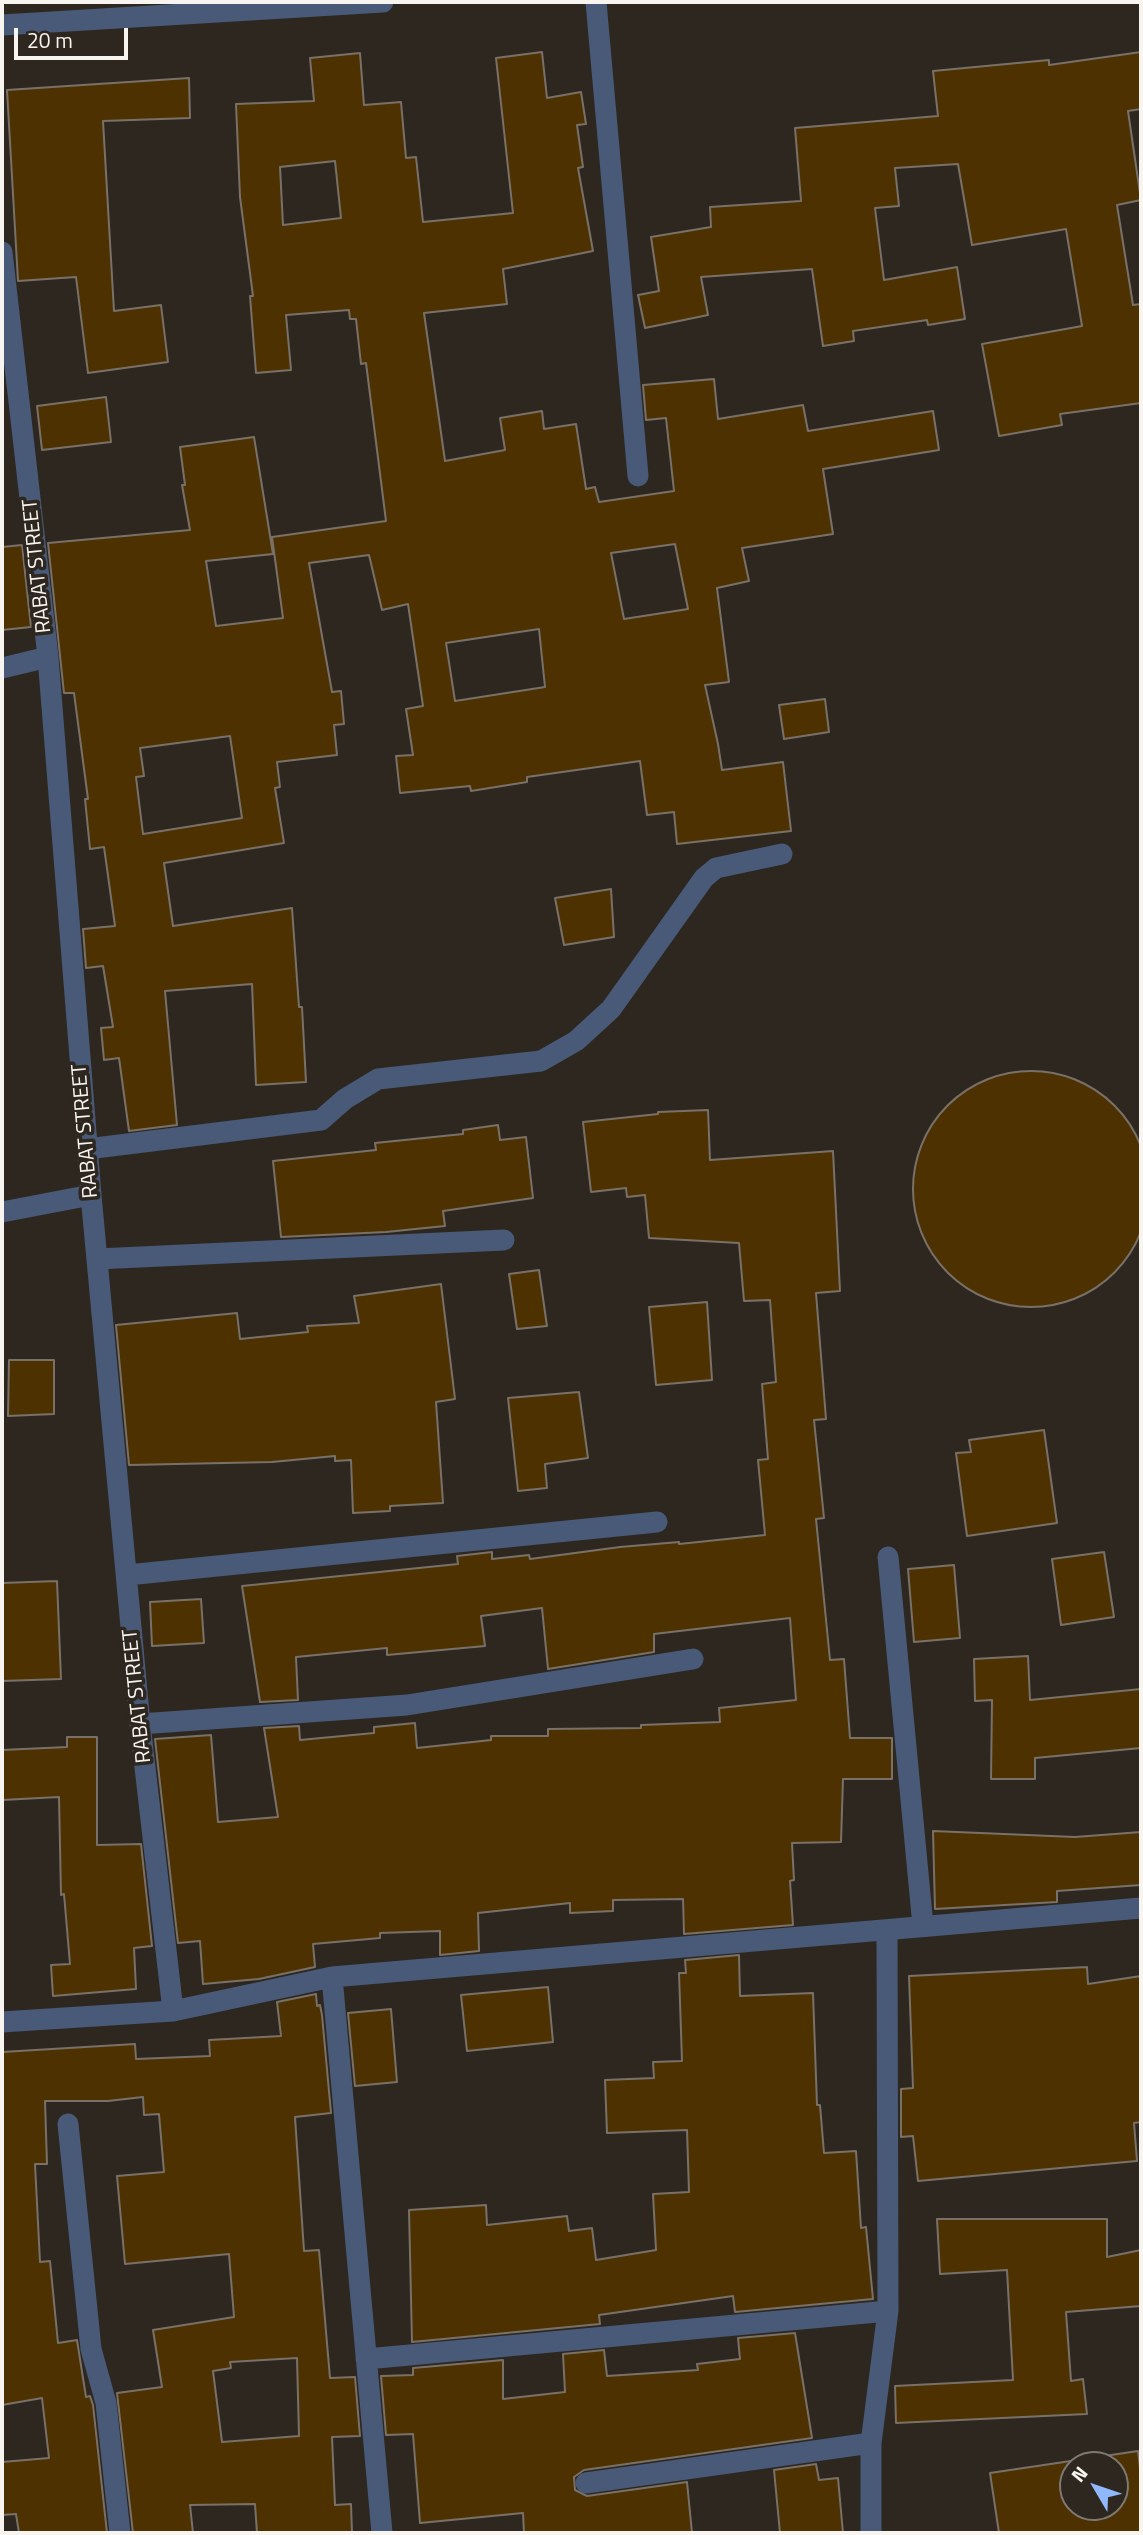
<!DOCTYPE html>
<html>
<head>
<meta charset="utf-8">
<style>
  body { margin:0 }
  #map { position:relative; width:1143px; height:2535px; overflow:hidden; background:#2d271f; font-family:"Titillium Web",sans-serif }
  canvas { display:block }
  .frame { position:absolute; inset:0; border:4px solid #f8f4ef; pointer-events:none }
  .north { position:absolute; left:1059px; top:2451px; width:70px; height:70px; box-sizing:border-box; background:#2d271f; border:2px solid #7e7972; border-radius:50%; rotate:309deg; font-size:19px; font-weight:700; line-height:28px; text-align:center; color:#f8f4ef }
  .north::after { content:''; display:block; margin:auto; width:24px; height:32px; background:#8fb8fd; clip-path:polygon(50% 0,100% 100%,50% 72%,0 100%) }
  .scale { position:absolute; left:14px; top:28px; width:114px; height:32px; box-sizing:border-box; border:4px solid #f8f4ef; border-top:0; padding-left:9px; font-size:21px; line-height:24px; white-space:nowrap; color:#f8f4ef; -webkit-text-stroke:5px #2d271f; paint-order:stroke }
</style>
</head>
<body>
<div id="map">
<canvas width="1143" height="2535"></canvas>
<div class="frame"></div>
<div class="north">N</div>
<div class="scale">20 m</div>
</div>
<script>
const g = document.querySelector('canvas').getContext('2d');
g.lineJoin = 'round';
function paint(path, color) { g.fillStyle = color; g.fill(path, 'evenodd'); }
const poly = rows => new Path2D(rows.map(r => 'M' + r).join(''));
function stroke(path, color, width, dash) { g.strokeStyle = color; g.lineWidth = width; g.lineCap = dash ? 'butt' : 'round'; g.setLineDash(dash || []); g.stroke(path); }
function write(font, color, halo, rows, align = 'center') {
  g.font = font + ' "Titillium Web",sans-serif'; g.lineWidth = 7; g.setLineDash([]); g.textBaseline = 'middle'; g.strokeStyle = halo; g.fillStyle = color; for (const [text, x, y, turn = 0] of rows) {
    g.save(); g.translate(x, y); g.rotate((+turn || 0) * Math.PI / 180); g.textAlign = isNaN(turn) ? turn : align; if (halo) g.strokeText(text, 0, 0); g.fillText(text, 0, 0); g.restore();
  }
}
const building = poly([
  [542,52,547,98,581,92,586,124,577,125,583,167,578,168,593,251,503,269,507,304,424,313,445,461,505,450,500,418,542,411,544,429,576,424,586,489,595,487,599,502,674,491,666,418,646,420,643,385,714,379,718,419,803,405,808,431,933,411,939,450,823,469,833,534,742,548,749,581,717,588,729,682,705,685,718,744,722,770,783,762,791,831,677,844,674,812,647,815,640,761,527,777,527,782,471,791,470,786,400,793,396,756,413,755,406,709,423,706,408,604,382,610,369,555,309,563,332,692,341,691,344,724,334,725,337,755,277,762,280,787,275,788,284,843,164,863,173,926,292,908,299,1007,302,1007,306,1082,256,1085,252,984,165,991,177,1125,129,1131,119,1058,104,1060,101,1028,113,1027,103,966,86,968,83,929,115,926,104,847,90,849,85,799,88,799,74,693,64,693,48,543,190,530,182,485,185,485,180,447,254,437,273,554,206,561,216,626,283,618,272,537,386,521,366,363,361,364,356,319,350,319,349,310,286,315,291,370,256,373,250,296,253,296,240,197,236,104,314,101,310,58,360,53,364,105,401,102,406,158,416,157,423,222,513,213,496,58,542,52],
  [335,161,341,218,283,225,280,167,335,161],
  [675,544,688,609,624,619,611,553,675,544],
  [539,629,545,687,455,701,446,643,539,629],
  [230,736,242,818,143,834,136,777,144,776,140,748,230,736],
  [1141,52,1141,109,1128,111,1141,200,1117,205,1133,305,1141,304,1141,403,1060,414,1062,425,999,436,982,344,1082,326,1066,229,972,245,958,164,895,168,899,206,875,208,884,280,957,267,965,319,928,325,927,320,853,331,854,341,823,346,812,269,701,277,708,315,645,328,638,295,659,291,651,237,711,227,710,207,801,201,795,128,938,116,933,71,1049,60,1049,65,1141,52],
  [189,78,190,118,103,121,114,311,161,305,168,362,88,373,76,277,18,281,7,90,189,78],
  [106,397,111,442,42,450,37,406,106,397],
  [22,545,31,627,2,630,2,547,22,545],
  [825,699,829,732,784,739,779,705,825,699],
  [611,889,614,937,564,945,555,898,611,889],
  '913 1189a118 118 0 1 1 236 0a118 118 0 1 1-236 0Z',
  [708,1110,710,1160,833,1151,840,1291,816,1293,826,1419,814,1420,824,1518,816,1519,830,1660,844,1659,850,1738,892,1738,892,1779,843,1779,841,1842,792,1843,794,1880,790,1881,793,1925,684,1934,683,1899,613,1900,613,1911,570,1913,570,1903,478,1913,479,1951,440,1955,440,1931,380,1933,380,1938,313,1944,315,1967,259,1979,203,1984,200,1941,178,1943,155,1739,211,1735,218,1822,278,1817,264,1728,299,1726,300,1740,374,1733,374,1727,415,1723,417,1748,491,1740,491,1736,548,1736,548,1729,641,1728,641,1725,720,1722,719,1708,796,1700,790,1618,654,1634,654,1652,548,1669,542,1608,481,1616,485,1646,387,1655,387,1648,296,1657,298,1700,260,1702,242,1586,458,1564,457,1556,492,1552,492,1559,529,1555,530,1559,620,1547,679,1542,679,1544,765,1535,758,1460,768,1459,762,1384,776,1382,770,1300,744,1301,739,1243,649,1238,645,1195,627,1197,626,1188,591,1192,583,1122,658,1114,658,1112,708,1110],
  [498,1125,500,1140,526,1137,533,1198,443,1211,445,1226,386,1232,281,1237,273,1161,376,1150,375,1143,463,1134,463,1130,498,1125],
  [539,1270,547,1326,517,1329,509,1274,539,1270],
  [441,1284,455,1399,436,1402,443,1503,390,1506,390,1511,353,1513,351,1460,335,1461,335,1456,272,1462,129,1465,116,1325,237,1313,240,1339,308,1332,307,1326,359,1323,354,1296,441,1284],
  [707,1302,712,1380,656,1385,649,1307,707,1302],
  [9,1360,54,1360,54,1414,8,1416,9,1360],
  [579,1392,588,1458,545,1464,547,1488,518,1491,508,1398,579,1392],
  [1044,1430,1057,1523,967,1536,956,1453,971,1452,969,1440,1044,1430],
  [1104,1552,1114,1617,1061,1625,1052,1559,1104,1552],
  [954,1565,960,1638,914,1642,908,1569,954,1565],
  [57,1581,61,1679,2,1681,2,1583,57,1581],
  [201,1599,204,1643,152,1646,150,1602,201,1599],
  [1028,1656,1030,1700,1141,1689,1141,1748,1035,1758,1035,1779,991,1779,992,1700,975,1701,974,1659,1028,1656],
  [67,1737,97,1737,97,1845,141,1844,152,1946,134,1948,136,1989,53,1996,51,1965,70,1964,64,1894,61,1895,59,1797,2,1800,2,1750,67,1747,67,1737],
  [933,1831,1075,1837,1141,1832,1141,1885,1057,1891,1057,1902,935,1909,933,1831],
  [739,1955,740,1996,813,1993,817,2105,820,2105,824,2153,856,2151,861,2228,866,2227,873,2299,735,2312,733,2296,599,2315,600,2324,412,2342,409,2210,486,2205,487,2225,567,2216,569,2231,592,2228,596,2260,656,2250,653,2194,689,2192,687,2130,607,2133,605,2080,654,2078,653,2062,682,2061,679,1973,686,1973,685,1960,739,1955],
  [1087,1967,1088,1984,1141,1976,1141,2122,1134,2123,1137,2161,918,2181,913,2136,901,2137,901,2089,913,2088,909,1976,1087,1967],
  [548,1987,553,2042,467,2051,461,1995,548,1987],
  [316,1994,317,2006,320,2005,322,2015,331,2113,295,2117,304,2251,319,2250,330,2378,355,2377,360,2436,332,2437,335,2505,351,2504,352,2533,257,2533,255,2504,190,2505,193,2533,133,2533,117,2393,162,2387,153,2330,234,2317,229,2254,125,2264,117,2176,164,2172,159,2114,144,2115,143,2097,108,2101,45,2101,47,2164,35,2164,40,2262,50,2261,58,2343,77,2340,86,2397,90,2396,93,2405,107,2533,19,2533,16,2514,2,2515,2,2462,49,2458,42,2398,2,2405,2,2052,135,2044,136,2059,210,2056,209,2040,281,2036,277,2002,316,1994],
  [297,2358,299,2436,222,2442,213,2371,231,2368,230,2362,297,2358],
  [391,2009,397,2082,355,2086,348,2013,391,2009],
  [937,2219,1107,2219,1107,2257,1141,2250,1141,2306,1066,2312,1071,2381,1083,2379,1087,2414,896,2423,895,2386,1013,2380,1007,2270,940,2274,937,2219],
  [795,2333,812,2438,584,2470,574,2477,575,2490,587,2496,687,2482,692,2533,524,2533,523,2513,420,2523,413,2434,386,2435,381,2376,413,2375,413,2368,503,2360,503,2399,565,2392,563,2354,604,2350,607,2376,698,2370,697,2364,740,2359,738,2338,795,2333],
  [1138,2451,1141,2476,1141,2533,999,2533,990,2473,1138,2451],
  [1073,2465,1115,2465,1115,2507,1073,2507,1073,2465],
  [816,2464,819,2480,838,2478,843,2533,780,2533,774,2470,816,2464]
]);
paint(building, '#4e3100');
stroke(building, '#797168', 2);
stroke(poly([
  [596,2,638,476],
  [2,25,383,2],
  [2,252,48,657,91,1195,140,1724,173,2011],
  [2,668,48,657],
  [87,1149,321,1120,345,1099,378,1079,541,1061,576,1041,611,1009,704,878,716,868,782,854],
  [2,1212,91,1195],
  [97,1259,504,1240],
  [888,1557,923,1926],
  [127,1575,657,1522],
  [140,1724,407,1705,693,1659],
  [332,1977,382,2533],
  [2,2022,173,2011,332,1977,1141,1908],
  [68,2124,91,2349,106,2403,120,2533],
  [366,2359,888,2311],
  [586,2483,871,2443],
  [871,2533,871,2443,888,2311,887,1930]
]), '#485a78', 21);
write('21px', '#f8f4ef', '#2d271f', [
  ["RABAT STREET",38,566,-96],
  ["RABAT STREET",86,1131,-95],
  ["RABAT STREET",138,1696,-96]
]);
</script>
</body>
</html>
